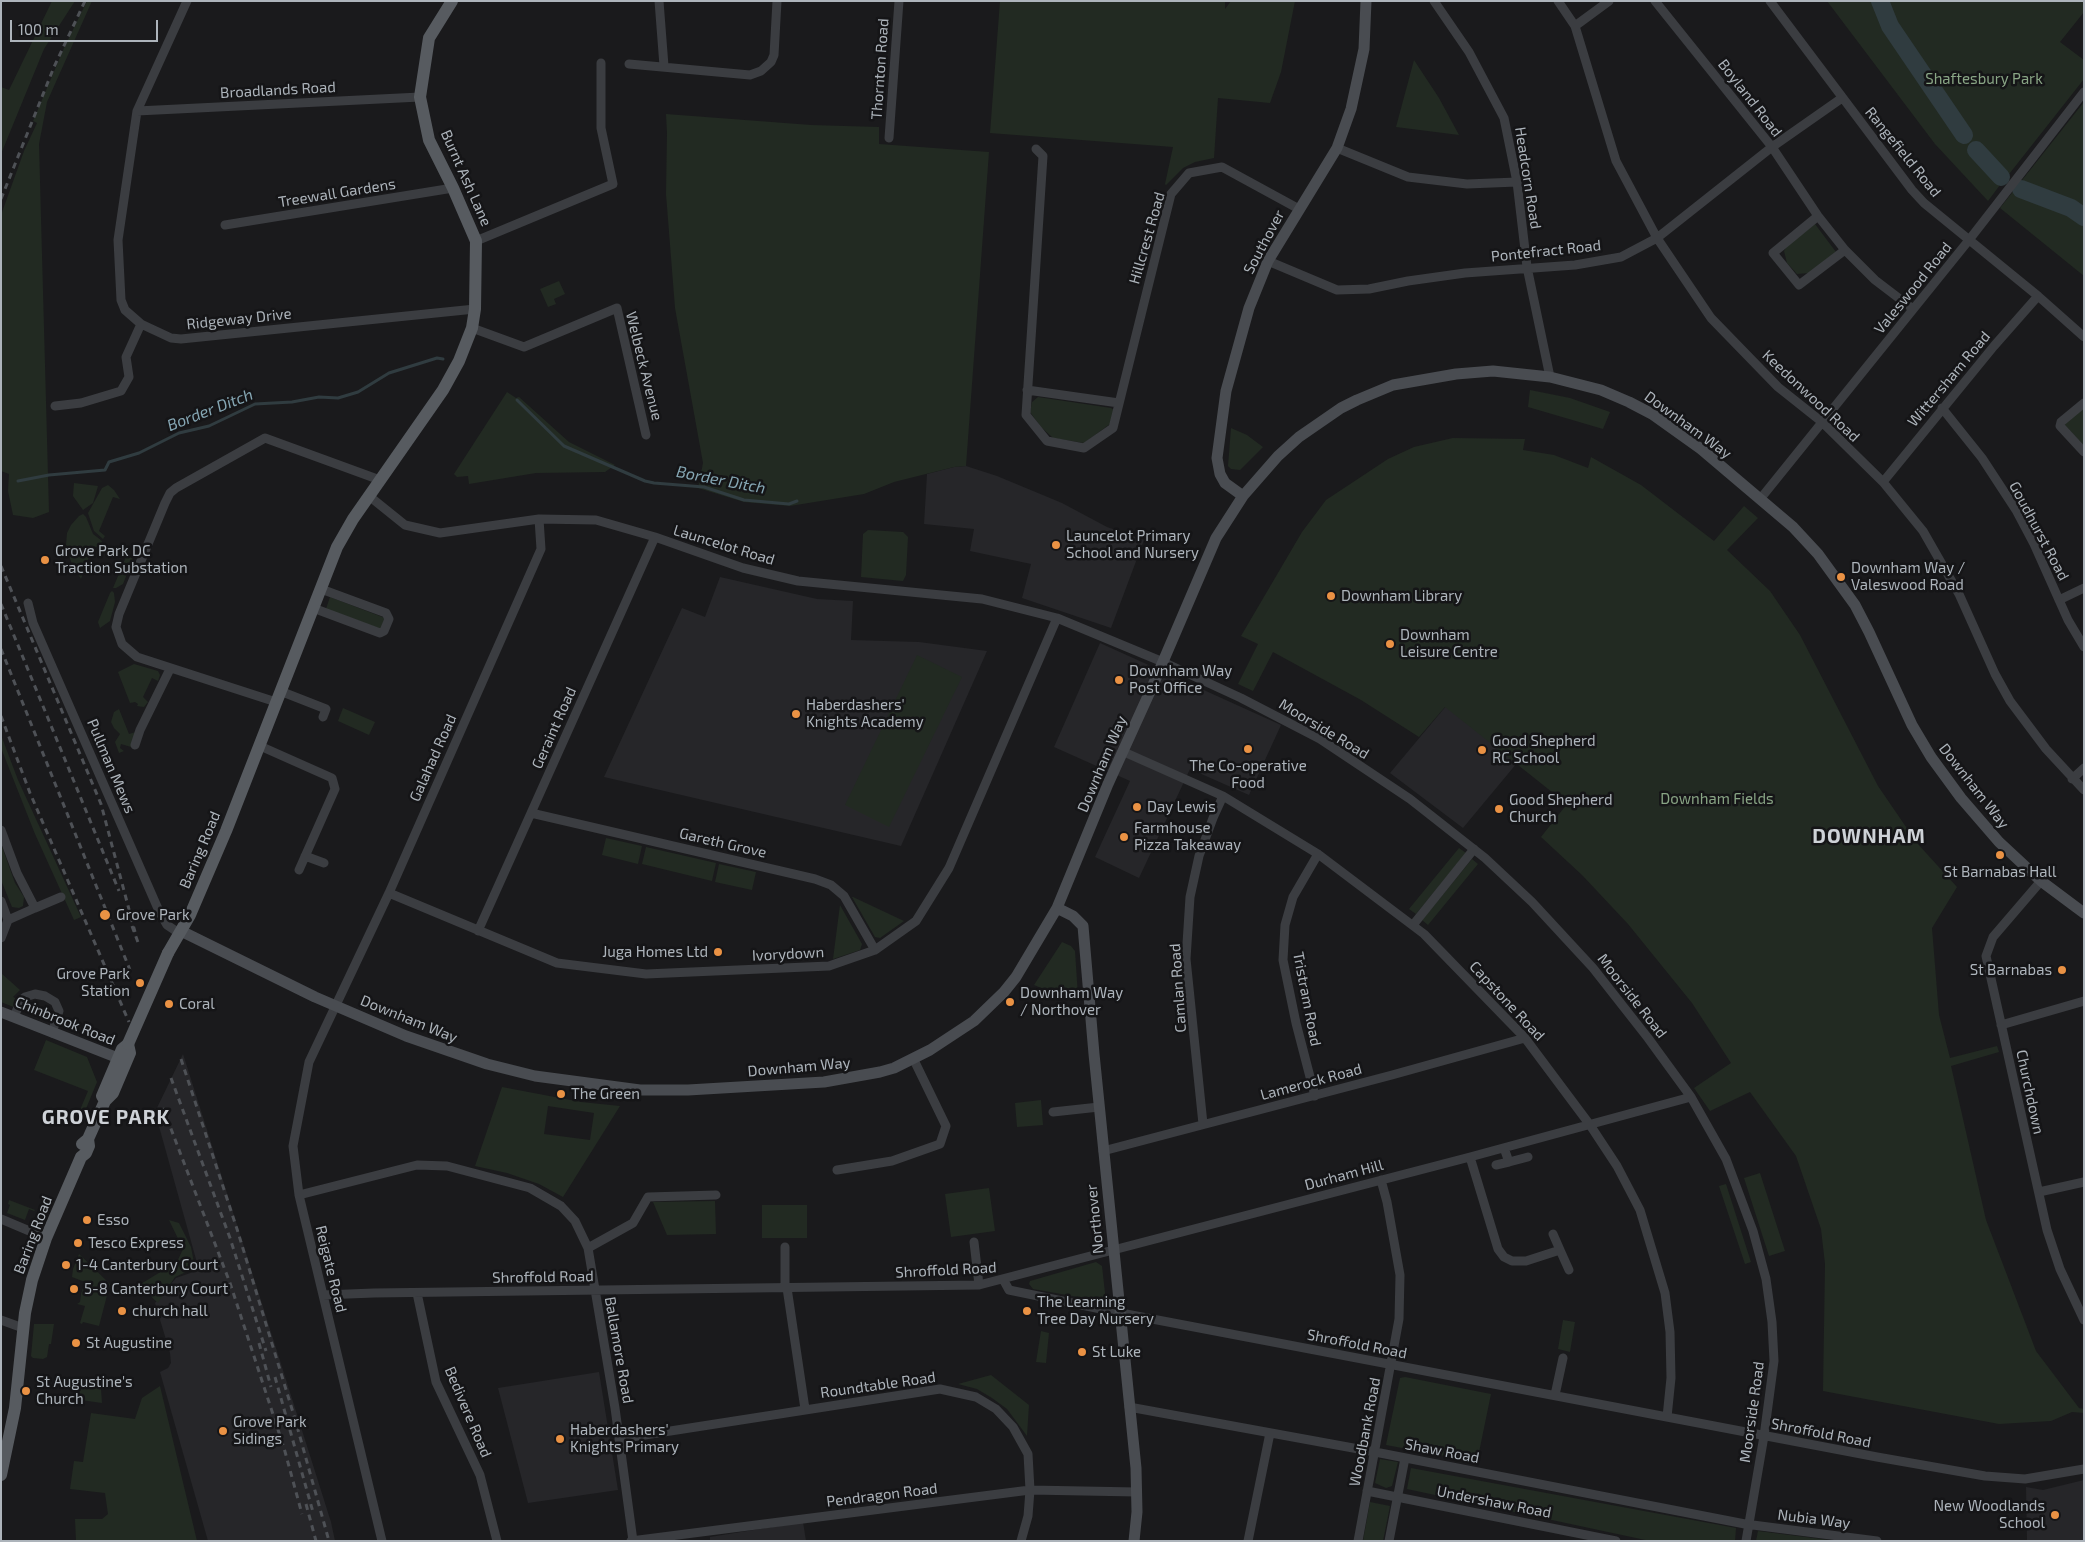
<!DOCTYPE html>
<html>
<head>
<meta charset="utf-8">
<style>
  body { margin:0 }
  #map { position:relative; width:2085px; height:1542px; overflow:hidden; background:#1a1a1c; font-family:"Exo 2",sans-serif }
  canvas { display:block }
  .frame { position:absolute; inset:0; border:2px solid #adb4bb; pointer-events:none }
  .scale { position:absolute; left:10px; top:20px; width:148px; height:22px; box-sizing:border-box; border:2px solid #adb4bb; border-top:0; padding-left:6px; font-size:15px; line-height:18px; white-space:nowrap; color:#adb4bb; -webkit-text-stroke:4px #151517; paint-order:stroke }
</style>
</head>
<body>
<div id="map">
<canvas width="2085" height="1542"></canvas>
<div class="frame"></div>
<div class="scale">100 m</div>
</div>
<script>
const g = document.querySelector('canvas').getContext('2d');
g.lineJoin = 'round';
function paint(path, color) { g.fillStyle = color; g.fill(path, 'evenodd'); }
const poly = rows => new Path2D(rows.map(r => 'M' + r).join(''));
function stroke(path, color, width, dash) { g.strokeStyle = color; g.lineWidth = width; g.lineCap = dash ? 'butt' : 'round'; g.setLineDash(dash || []); g.stroke(path); }
function write(font, color, halo, rows, align = 'center') {
  g.font = font + ' "Exo 2",sans-serif'; g.lineWidth = 5; g.setLineDash([]); g.textBaseline = 'middle'; g.strokeStyle = halo; g.fillStyle = color; for (const [text, x, y, turn = 0] of rows) {
    g.save(); g.translate(x, y); g.rotate((+turn || 0) * Math.PI / 180); g.textAlign = isNaN(turn) ? turn : align; if (halo) g.strokeText(text, 0, 0); g.fillText(text, 0, 0); g.restore();
  }
}
paint(poly([
  [966,466,997,476,1062,503,1107,527,1144,540,1111,628,1022,598,1031,564,970,551,974,529,924,524,927,474,954,467],
  [720,577,817,599,853,601,851,640,919,642,987,651,901,846,604,777,682,608,705,617],
  [1100,643,1281,725,1249,795,1190,769,1139,878,1095,857,1130,781,1054,747],
  [1462,687,1517,763,1463,828,1390,773],
  [183,1054,331,1522,335,1541,208,1541,160,1372,168,1368,171,1363,170,1353,155,1303,176,1278,199,1270,155,1112],
  [599,1372,618,1490,528,1503,498,1388],
  [2084,1480,2084,1541,2027,1541,2026,1487,2043,1490],
  [803,1522,806,1541,710,1541,710,1537]
]), '#262629');
paint(poly([
  [52,1,75,1,44,49,1,154,1,87,9,90],
  [87,1,92,1,47,102,39,144,49,512,33,518,13,515,8,491,9,474,1,471,1,215,24,151,37,123,33,121,64,48],
  [1000,1,1225,1,1225,9,1231,1,1295,1,1281,72,1270,103,1218,98,1214,158,1195,162,1183,168,1166,185,1165,184,1173,147,990,133],
  [1827,1,2084,1,2084,12,2060,42,2084,60,2084,79,2006,178,2007,180,2002,186,2000,185,1988,201,1935,144],
  [1414,60,1439,98,1459,135,1396,127],
  [2084,102,2084,276,2000,208],
  [666,114,811,125,879,127,879,144,989,152,966,466,954,467,894,482,864,494,790,506,744,502,698,488,703,463,675,308,666,194,667,133],
  [1815,224,1836,252,1809,273,1797,274,1787,263,1784,251,1787,246],
  [559,281,565,294,554,299,556,304,548,307,540,289],
  [1530,390,1570,398,1610,412,1603,429,1528,407],
  [507,392,516,398,519,397,569,442,615,465,605,472,536,473,469,484,468,476,457,477,454,474],
  [1038,397,1111,408,1114,410,1110,424,1084,443,1053,438,1041,427,1030,412,1032,402],
  [2084,408,2084,446,2064,424],
  [1231,428,1247,435,1263,447,1240,470,1231,469,1228,466],
  [1453,438,1525,439,1523,450,1554,455,1588,468,1591,457,1641,485,1714,541,1744,506,1758,518,1727,550,1770,591,1800,635,1878,786,1917,843,1957,887,1932,928,1939,1015,1950,1058,1997,1046,1999,1052,1951,1066,1986,1220,2036,1351,2079,1408,2084,1409,2084,1413,2072,1412,2051,1421,1999,1424,1823,1391,1825,1264,1821,1229,1796,1156,1750,1092,1710,1111,1694,1088,1731,1063,1692,1003,1628,924,1582,875,1541,837,1567,804,1445,707,1419,737,1361,700,1273,652,1253,691,1238,684,1258,644,1241,636,1302,532,1326,500,1388,459,1414,447],
  [74,483,98,486,93,503,83,510,73,496],
  [108,485,114,490,120,499,113,497,99,531,105,536,103,539,94,531,88,513,102,488],
  [83,514,86,517,93,534,102,541,100,548,93,546,81,579,72,565,66,545,67,533,71,525,79,516],
  [868,530,903,532,908,537,906,575,903,581,861,577,863,534],
  [109,549,121,551,133,559,123,584,116,588,113,588,126,557,109,551],
  [112,591,114,593,115,602,110,621,100,628,98,622,110,593],
  [330,597,385,618,381,629,326,609],
  [917,655,962,677,889,827,845,805],
  [134,664,158,671,160,675,158,681,152,678,143,697,148,702,144,707,137,706,138,704,135,702,130,703,118,672],
  [343,708,375,722,369,735,338,721],
  [119,709,129,734,136,732,131,747,121,744,120,748,124,751,119,753,115,742,120,734,114,728,111,722,114,712],
  [1,735,18,780,81,917,74,920,35,834,1,748],
  [606,838,642,846,638,864,602,855],
  [1,844,15,883,24,897,23,906,19,908,12,907,1,880],
  [646,847,716,863,712,881,642,864],
  [1459,848,1466,853,1416,914,1409,909],
  [1472,859,1478,864,1428,925,1422,920],
  [719,864,756,872,752,890,715,882],
  [852,897,853,897,904,921,880,938,875,937],
  [840,905,862,944,860,950,833,959],
  [1062,942,1071,946,1075,951,1078,996,1060,996,1034,985],
  [1,973,20,990,13,997,19,1000,16,1008,1,1002],
  [24,1002,57,1015,53,1023,21,1010],
  [46,1040,87,1057,97,1082,83,1116,77,1117,88,1091,34,1070],
  [502,1087,581,1102,620,1106,563,1197,539,1184,507,1173,475,1166],
  [548,1106,594,1113,590,1140,544,1134],
  [1041,1100,1043,1125,1017,1127,1015,1103],
  [1760,1173,1785,1251,1769,1256,1744,1178],
  [1726,1184,1751,1262,1745,1264,1719,1186],
  [989,1188,995,1231,951,1237,945,1194],
  [9,1200,35,1210,34,1211,29,1209,25,1220,7,1213,10,1205,8,1204],
  [715,1201,716,1234,667,1235,653,1202],
  [762,1205,807,1205,807,1238,762,1238],
  [169,1220,179,1223,191,1247,195,1268,175,1277,158,1303,139,1285,177,1262,183,1249],
  [79,1254,110,1284,99,1326,83,1322,82,1324,80,1323,85,1306,77,1304,80,1302,81,1294,85,1282,72,1277,73,1269],
  [1096,1262,1102,1266,1106,1302,1033,1289,1029,1284,1030,1281],
  [1563,1320,1575,1322,1570,1352,1558,1349],
  [34,1324,54,1324,51,1344,49,1344,47,1357,43,1359,33,1358,31,1356],
  [1041,1331,1049,1333,1046,1363,1036,1362],
  [991,1375,1029,1405,1027,1436,1007,1409,992,1398,977,1389,958,1384],
  [1405,1377,1491,1394,1477,1462,1386,1445,1400,1378],
  [77,1384,96,1386,101,1389,102,1403,67,1398,72,1396,73,1398,80,1399,80,1394,76,1393],
  [160,1386,197,1541,76,1541,75,1519,102,1519,108,1514,105,1493,70,1489,74,1461,83,1462,91,1413,135,1419,142,1398],
  [1380,1459,1398,1462,1392,1486,1386,1488,1375,1483],
  [1411,1468,1736,1528,1735,1541,1650,1541,1407,1489],
  [1370,1502,1390,1506,1383,1541,1363,1541],
  [1758,1531,1837,1541,1756,1541]
]), '#222a22');
stroke(poly([
  [517,400,564,446,645,481,654,483,704,487,744,500,789,504,797,501],
  [18,481,49,475,105,470,109,462,139,453,179,433,209,426,255,404,292,402,319,397,338,398,358,392,389,373,437,358,443,359]
]), '#303c40', 3);
stroke(poly([
  [1880,1,1890,26,1964,135],
  [1976,150,2001,177],
  [2021,189,2071,208,2084,217]
]), '#303c40', 18);
stroke(poly([
  [187,1,137,111,118,240,121,300,125,310,141,324,171,338,181,339,475,309],
  [659,1,664,66],
  [1434,1,1469,52,1504,118,1517,182,1527,267,1550,377],
  [1558,1,1575,26,1616,161,1657,238,1711,318,1778,387,1822,422,1883,482,1923,531,1959,594,1995,674,2010,701,2046,749,2084,790],
  [1655,1,1772,147,1818,216,1845,250,1875,280,1913,309],
  [1770,1,1912,190,1924,203,2038,296,2084,337],
  [1575,26,1609,1],
  [629,64,750,75,761,71,771,62,774,55,777,1],
  [137,111,420,97],
  [889,138,899,1],
  [1337,148,1408,177,1467,184,1517,182],
  [1036,149,1043,156,1026,415,1047,441,1084,448,1113,428,1171,194,1189,173,1222,167,1299,209],
  [1818,216,1773,253,1799,285,1845,250],
  [225,225,453,188],
  [476,241,613,184,601,128,601,63],
  [1268,261,1337,290,1369,289,1408,281,1465,273,1575,265,1621,257,1657,238,1772,147,1842,98],
  [472,328,524,347,617,308,646,435],
  [1027,390,1119,403],
  [2084,403,2061,422,2060,426,2084,452],
  [55,406,81,403,121,391,129,377,126,357,141,324],
  [1942,408,1982,458,2016,510,2034,544,2068,620,2084,647],
  [1883,482,1994,346,2038,296],
  [369,496,405,525,440,533,539,519,596,520,655,537,743,568,798,581,982,599,1057,618,1163,662,1241,698,1320,739,1410,799,1485,858,1532,902,1593,968,1648,1038,1691,1097,1726,1159,1753,1231,1766,1279,1772,1322,1774,1361,1764,1436,1746,1541],
  [1761,498,1969,240,2084,92],
  [2059,600,2084,588],
  [28,603,33,623,159,911,167,925,179,933],
  [313,608,380,633,384,631,389,619,386,613,321,589],
  [280,691,326,709,323,717],
  [276,702,137,657,122,644,116,627,119,614,165,503,170,493,176,488,265,438,380,480],
  [135,745,140,730,170,669],
  [260,746,332,778,335,789,299,870],
  [1124,752,1223,796,1318,854,1424,934,1525,1038,1590,1125,1617,1166,1640,1210,1665,1293,1670,1332,1671,1378,1667,1417],
  [2072,779,2084,768],
  [531,813,815,879,831,885,844,896,875,950],
  [1,830,17,873,35,908,8,920],
  [305,856,324,863],
  [2041,881,1993,937,1986,956,2047,1230,2060,1269,2084,1320],
  [389,893,557,963,646,974,829,966,875,950,916,921,949,868,1057,618],
  [1,901,8,920,1,938],
  [35,908,61,897],
  [1413,925,1474,849],
  [478,931,655,537],
  [14,1017,21,1000,25,997,35,994,45,996,55,1002,59,1011,52,1033],
  [2001,1025,2084,1001],
  [1315,1096,1296,1023,1283,960,1285,925,1293,897,1318,854],
  [1053,1112,1099,1107],
  [1203,1124,1186,959,1190,897,1199,856,1213,818,1223,796],
  [1103,1151,1392,1075,1525,1038],
  [1470,1157,1498,1249,1504,1257,1512,1261,1526,1261,1560,1250,1569,1270],
  [1509,1162,1528,1157],
  [1496,1165,1509,1162,1504,1148],
  [837,1170,892,1161,940,1144,946,1126,913,1058],
  [2039,1192,2084,1182],
  [299,1195,417,1165,447,1166,530,1188,561,1206,575,1221,588,1248,615,1408,633,1541],
  [1,1219,46,1238],
  [1553,1234,1560,1250],
  [974,1242,979,1285],
  [588,1248,633,1223,648,1197,716,1195],
  [1003,1279,1009,1290,1101,1309,1113,1310,1126,1314,1877,1457,1985,1476,2025,1479,2084,1469],
  [785,1288,785,1247],
  [787,1288,805,1409],
  [417,1293,436,1382,480,1475,497,1541],
  [323,1295,374,1293,979,1285,1470,1157,1691,1097],
  [1,1320,23,1328],
  [1555,1395,1563,1358],
  [1129,1407,1375,1452,1745,1524,1877,1541],
  [619,1439,940,1389,976,1397,996,1409,1013,1427,1028,1454,1030,1490,1028,1516,1021,1541],
  [1367,1491,1616,1541],
  [382,1541,299,1195,293,1146,309,1062,389,893,541,549,539,519],
  [631,1541,1030,1490,1137,1492],
  [1248,1541,1270,1433],
  [1358,1541,1399,1319,1400,1275,1387,1202,1381,1180],
  [1389,1541,1405,1458]
]), '#3b3d41', 9);
stroke(poly([
  [1243,496,1225,483,1220,474,1217,458,1226,391,1249,308,1268,261,1337,148,1351,109,1364,49,1366,1],
  [1057,908,1073,916,1083,926,1094,1054,1136,1468,1137,1512,1134,1541],
  [181,931,315,997,406,1036,487,1064,535,1076,640,1090,688,1090,824,1082,880,1072,894,1068,930,1050,974,1021,1004,992,1016,977,1057,908,1108,784,1153,685,1216,538,1243,496,1278,456,1299,437,1341,408,1357,400,1393,385,1456,374,1493,371,1550,377,1601,390,1629,402,1652,414,1701,449,1793,527,1818,554,1855,605,1869,632,1912,725,1931,757,1961,798,1999,842,2041,881,2084,913],
  [1,1012,118,1058]
]), '#494c51', 11);
stroke(poly([
  [168,953,190,915,226,831,337,547,353,519,443,390,459,361,472,328,475,309,476,241,453,188,429,140,420,97,429,38,452,1],
  [82,1144,88,1139,105,1101,113,1093,130,1053,128,1044,122,1049,102,1096,105,1101],
  [1,1475,15,1408,25,1313,32,1280,46,1238,81,1157,86,1153,89,1146,88,1139]
]), '#575b60', 12);
stroke(poly([
  [1,199,54,67,85,1],
  [1,566,101,804,135,932],
  [1,604,119,891],
  [1,649,130,970],
  [1,716,30,793,129,1022],
  [132,926,139,945],
  [181,1059,237,1229,295,1419,329,1541],
  [171,1078,230,1238,266,1351],
  [163,1108,230,1283,284,1448,302,1514],
  [259,1343,271,1387],
  [275,1377,313,1512],
  [306,1504,316,1541]
]), '#4e5156', 3, [6, 5]);
stroke(poly([
  [128,1044,168,953]
]), '#575b60', 12);
for (const [x, y, r, color] of [
  [1056,545,5,"#ea9244"],
  [45,560,5,"#ea9244"],
  [1841,577,5,"#ea9244"],
  [1331,596,5,"#ea9244"],
  [1390,644,5,"#ea9244"],
  [1119,680,5,"#ea9244"],
  [796,714,5,"#ea9244"],
  [1248,749,5,"#ea9244"],
  [1482,750,5,"#ea9244"],
  [1137,807,5,"#ea9244"],
  [1499,809,5,"#ea9244"],
  [1124,837,5,"#ea9244"],
  [2000,855,5,"#ea9244"],
  [105,915,6,"#ea9244"],
  [718,952,5,"#ea9244"],
  [2062,970,5,"#ea9244"],
  [140,983,5,"#ea9244"],
  [1010,1002,5,"#ea9244"],
  [169,1004,5,"#ea9244"],
  [561,1094,5,"#ea9244"],
  [87,1220,5,"#ea9244"],
  [78,1243,5,"#ea9244"],
  [66,1265,5,"#ea9244"],
  [74,1289,5,"#ea9244"],
  [122,1311,5,"#ea9244"],
  [1027,1311,5,"#ea9244"],
  [76,1343,5,"#ea9244"],
  [1082,1352,5,"#ea9244"],
  [26,1391,5,"#ea9244"],
  [223,1431,5,"#ea9244"],
  [560,1439,5,"#ea9244"],
  [2055,1515,5,"#ea9244"]
]) { const dot = new Path2D(); dot.arc(x, y, r, 0, 2 * Math.PI); g.fillStyle = color; g.fill(dot); stroke(dot, '#151517', 2); }
write('15px', '#adb4bb', '#151517', [
  ["Thornton Road",880,69,-86],
  ["Broadlands Road",278,90,-3],
  ["Boyland Road",1750,98,52],
  ["Rangefield Road",1903,152,51],
  ["Burnt Ash Lane",466,178,66],
  ["Headcorn Road",1528,178,81],
  ["Treewall Gardens",337,193,-9],
  ["Hillcrest Road",1147,238,-74],
  ["Southover",1264,242,-62],
  ["Pontefract Road",1546,251,-6],
  ["Valeswood Road",1913,288,-51],
  ["Ridgeway Drive",239,319,-6],
  ["Welbeck Avenue",644,366,76],
  ["Wittersham Road",1949,379,-50],
  ["Keedonwood Road",1811,396,43],
  ["Downham Way",1688,425,36],
  ["Goudhurst Road",2039,531,62],
  ["Launcelot Road",724,545,17],
  ["Geraint Road",554,728,-66],
  ["Moorside Road",1324,729,31],
  ["Galahad Road",433,758,-66],
  ["Downham Way",1102,764,-67],
  ["Pullman Mews",111,766,67],
  ["Downham Way",1974,786,52],
  ["Gareth Grove",723,843,13],
  ["Baring Road",200,850,-67],
  ["Ivorydown",788,954,-3],
  ["Camlan Road",1178,988,-94],
  ["Moorside Road",1632,996,52],
  ["Tristram Road",1307,999,79],
  ["Capstone Road",1507,1001,47],
  ["Downham Way",409,1019,22],
  ["Chinbrook Road",65,1021,22],
  ["Downham Way",799,1067,-5],
  ["Lamerock Road",1311,1082,-15],
  ["Churchdown",2030,1092,78],
  ["Durham Hill",1344,1175,-15],
  ["Northover",1095,1219,-96],
  ["Baring Road",33,1235,-69],
  ["Reigate Road",331,1269,76],
  ["Shroffold Road",946,1270,-3],
  ["Shroffold Road",543,1277,-1],
  ["Shroffold Road",1357,1344,11],
  ["Ballamore Road",619,1350,80],
  ["Roundtable Road",878,1385,-8],
  ["Bedivere Road",468,1412,67],
  ["Moorside Road",1752,1412,-82],
  ["Woodbank Road",1365,1432,-79],
  ["Shroffold Road",1821,1433,11],
  ["Shaw Road",1442,1451,11],
  ["Pendragon Road",882,1495,-7],
  ["Undershaw Road",1494,1502,11],
  ["Nubia Way",1814,1519,7]
]);
write('15px', '#89a585', '#151517', [
  ["Shaftesbury Park",1984,79],
  ["Downham Fields",1717,799]
]);
write('15px', '#adb4bb', '#151517', [
  ["Launcelot Primary",1066,536],
  ["School and Nursery",1066,553],
  ["Grove Park DC",55,551],
  ["Traction Substation",55,568],
  ["Downham Way /",1851,568],
  ["Valeswood Road",1851,585],
  ["Downham Library",1341,596],
  ["Downham",1400,635],
  ["Leisure Centre",1400,652],
  ["Downham Way",1129,671],
  ["Post Office",1129,688],
  ["Haberdashers'",806,705],
  ["Knights Academy",806,722],
  ["Good Shepherd",1492,741],
  ["RC School",1492,758],
  ["The Co-operative",1248,766,"center"],
  ["Food",1248,783,"center"],
  ["Good Shepherd",1509,800],
  ["Church",1509,817],
  ["Day Lewis",1147,807],
  ["Farmhouse",1134,828],
  ["Pizza Takeaway",1134,845],
  ["St Barnabas Hall",2000,872,"center"],
  ["Grove Park",116,915],
  ["Juga Homes Ltd",708,952,"right"],
  ["St Barnabas",2052,970,"right"],
  ["Grove Park",130,974,"right"],
  ["Station",130,991,"right"],
  ["Downham Way",1020,993],
  ["/ Northover",1020,1010],
  ["Coral",179,1004],
  ["The Green",571,1094],
  ["Esso",97,1220],
  ["Tesco Express",88,1243],
  ["1-4 Canterbury Court",76,1265],
  ["5-8 Canterbury Court",84,1289],
  ["The Learning",1037,1302],
  ["Tree Day Nursery",1037,1319],
  ["church hall",132,1311],
  ["St Augustine",86,1343],
  ["St Luke",1092,1352],
  ["St Augustine's",36,1382],
  ["Church",36,1399],
  ["Grove Park",233,1422],
  ["Sidings",233,1439],
  ["Haberdashers'",570,1430],
  ["Knights Primary",570,1447],
  ["New Woodlands",2045,1506,"right"],
  ["School",2045,1523,"right"]
], 'left');
write('italic 16px', '#86a7b4', '#151517', [
  ["Border Ditch",210,410,-21],
  ["Border Ditch",721,480,11]
]);
g.letterSpacing = '1px';
write('bold 20px', '#ced2d7', '#151517', [
  ["DOWNHAM",1869,836],
  ["GROVE PARK",106,1117]
]);
g.letterSpacing = '0px';
</script>
</body>
</html>
